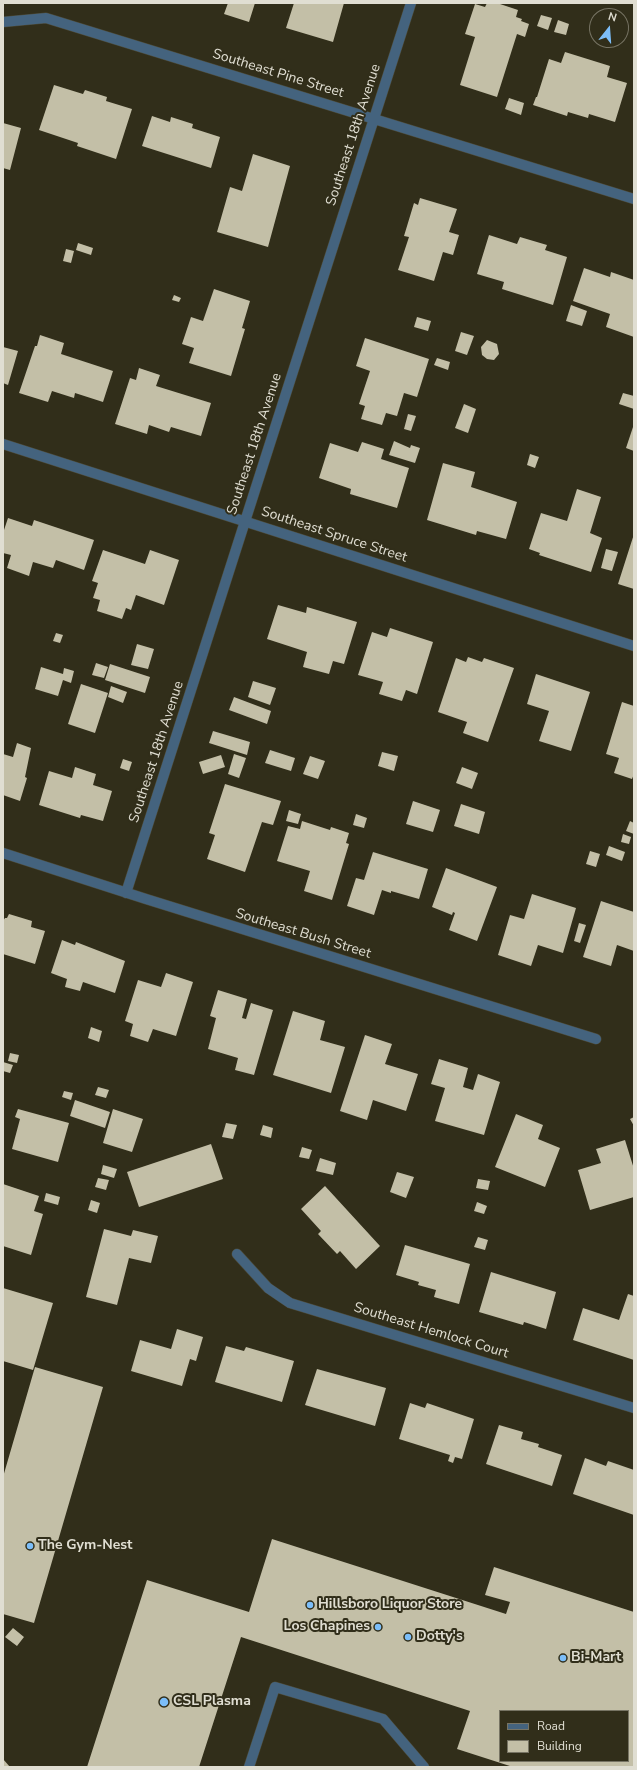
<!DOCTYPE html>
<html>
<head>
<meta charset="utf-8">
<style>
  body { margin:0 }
  #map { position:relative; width:637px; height:1770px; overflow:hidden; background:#312e1a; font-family:"Nunito Sans",sans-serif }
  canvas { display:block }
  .frame { position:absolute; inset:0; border:4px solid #e0ded2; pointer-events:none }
  .legend { position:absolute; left:499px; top:1710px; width:130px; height:52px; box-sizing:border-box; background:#312e1a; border:1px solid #777464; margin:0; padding:5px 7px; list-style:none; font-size:12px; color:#e0ded2 }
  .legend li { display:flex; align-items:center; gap:8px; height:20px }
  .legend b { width:20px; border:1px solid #777464 }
  .north { position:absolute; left:589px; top:8px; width:40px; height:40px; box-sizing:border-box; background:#312e1a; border:1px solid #777464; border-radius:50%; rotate:17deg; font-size:11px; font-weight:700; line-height:16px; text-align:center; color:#e0ded2 }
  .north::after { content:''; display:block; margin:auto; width:14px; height:18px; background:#7cbef9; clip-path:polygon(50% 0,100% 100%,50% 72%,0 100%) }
</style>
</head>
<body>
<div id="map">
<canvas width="637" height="1770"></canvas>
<div class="frame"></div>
<ul class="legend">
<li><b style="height:5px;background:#44637e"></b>Road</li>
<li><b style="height:11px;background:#c3bfa7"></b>Building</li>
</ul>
<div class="north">N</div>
</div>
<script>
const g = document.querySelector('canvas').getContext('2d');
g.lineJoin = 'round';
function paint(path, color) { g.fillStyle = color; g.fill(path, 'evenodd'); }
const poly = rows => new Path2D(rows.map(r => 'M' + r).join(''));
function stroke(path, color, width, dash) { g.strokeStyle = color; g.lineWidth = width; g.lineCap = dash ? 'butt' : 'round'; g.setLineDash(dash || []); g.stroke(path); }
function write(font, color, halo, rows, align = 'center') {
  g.font = font + ' "Nunito Sans",sans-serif'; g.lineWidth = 4; g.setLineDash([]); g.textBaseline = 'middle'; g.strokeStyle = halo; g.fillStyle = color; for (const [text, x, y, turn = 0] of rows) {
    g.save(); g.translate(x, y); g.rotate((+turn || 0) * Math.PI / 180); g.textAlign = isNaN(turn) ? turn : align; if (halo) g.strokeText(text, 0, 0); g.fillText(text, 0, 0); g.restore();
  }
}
paint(poly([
  [228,3,255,3,249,22,224,14],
  [294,3,344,3,333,42,286,28],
  [487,3,497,3,518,10,516,17,522,19,521,21,529,24,525,37,517,34,497,97,460,85,475,37,465,34,475,4,485,7],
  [541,15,552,18,548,30,537,26],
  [558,20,569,24,566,35,554,32],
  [565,52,610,66,607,77,627,83,615,122,589,114,588,118,568,112,567,116,533,105,536,97,537,97,549,59,561,63],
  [54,85,83,94,85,90,107,97,106,101,132,109,116,159,77,146,78,143,39,130],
  [509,98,524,103,521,115,505,109],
  [152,116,170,122,171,117,193,124,192,128,220,137,211,168,142,146],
  [3,123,21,128,10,170,3,168],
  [253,154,290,166,268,247,217,232,230,187,242,191],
  [420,198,457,209,449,232,459,235,453,255,443,252,434,281,398,270,409,237,404,236,414,203,418,205],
  [489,235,517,244,520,237,547,245,545,250,567,257,553,305,502,289,504,282,477,274],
  [78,243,93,248,91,255,76,250],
  [66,249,74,251,71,263,63,261],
  [584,268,610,277,611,272,634,280,634,337,606,327,610,314,573,301],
  [214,289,250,301,242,328,245,329,231,376,189,363,194,348,182,344,191,317,203,321],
  [174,295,181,298,179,302,172,300],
  [571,305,587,311,582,326,566,321],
  [417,317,431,321,428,331,414,327],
  [461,332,474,336,467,355,455,351],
  [40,335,64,343,61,354,113,371,103,402,75,393,74,398,52,391,48,402,19,393,35,346,37,346],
  [365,338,429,359,417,397,404,393,397,416,386,413,382,425,361,419,365,406,359,404,370,371,356,366],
  [487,340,497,344,499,354,494,360,487,359,482,355,481,347],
  [3,347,18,351,8,385,3,383],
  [437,358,450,362,448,370,434,365],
  [139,368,160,375,156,386,211,403,201,436,171,427,169,432,149,425,147,434,115,424,130,378,136,380],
  [623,393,634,396,634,409,619,404],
  [464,404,476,409,468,433,455,428],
  [408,414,416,416,411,431,404,429],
  [634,424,634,451,626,448],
  [394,441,410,448,411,445,420,448,415,463,389,455],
  [362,442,384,449,381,459,409,468,397,508,350,494,351,489,319,478,330,443,358,452],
  [530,454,539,457,535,468,527,465],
  [443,463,475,472,471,487,517,502,506,539,477,531,476,535,427,520],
  [577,489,601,497,590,533,602,538,591,572,539,555,540,553,529,549,541,513,567,521],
  [8,518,32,526,34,520,94,540,84,570,56,560,53,568,33,562,29,576,7,568,11,555,3,553,3,533],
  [634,534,634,589,618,584],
  [606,549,618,552,612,571,601,568],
  [103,550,145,564,150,550,179,560,164,605,136,595,131,610,126,608,122,619,97,611,100,600,93,598,98,583,92,581],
  [278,605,306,613,307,607,357,622,344,664,333,661,329,674,303,667,307,652,267,639],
  [390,628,433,642,417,694,406,690,402,701,379,694,383,682,358,675,372,632,387,637],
  [56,633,63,635,60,643,53,641],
  [137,644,154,649,148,669,131,665],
  [468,657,482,662,484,658,514,668,488,742,463,733,467,722,438,712,456,658,466,662],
  [96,663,108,667,104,678,92,675],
  [110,664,150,677,145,693,105,680],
  [41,667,63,674,64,668,74,671,71,683,63,680,58,696,35,689],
  [536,674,590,692,571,751,539,741,549,711,527,704],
  [253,681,276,688,270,705,248,697],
  [81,684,108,693,95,733,68,724],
  [111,686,127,692,123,703,108,697],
  [234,697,271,711,267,724,229,710],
  [622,702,634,706,634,774,632,779,614,773,619,758,606,754],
  [213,731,250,742,247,755,209,743],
  [17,743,31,748,25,777,27,778,20,801,3,795,3,754,13,757],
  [270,750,295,758,291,771,265,763],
  [382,752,398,756,394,771,378,766],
  [234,754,246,758,239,778,228,774],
  [221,755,225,767,203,774,199,762],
  [310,756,325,761,318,779,303,774],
  [123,759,132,762,129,771,120,768],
  [75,767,96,774,93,785,112,791,103,821,81,815,80,818,39,805,49,771,72,778],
  [462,767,478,773,472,789,456,783],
  [225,784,281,801,273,825,262,822,245,872,207,859,215,835,209,833],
  [413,801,440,810,433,832,406,824],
  [461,804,485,812,479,834,454,826],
  [289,810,301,814,298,824,286,821],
  [356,814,367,818,364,828,353,825],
  [302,821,330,830,331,827,349,833,346,843,349,844,332,900,304,891,310,871,277,861,288,826,300,829],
  [630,821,634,823,634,834,626,831],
  [623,834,631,837,629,844,621,842],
  [609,846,625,852,622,861,606,855],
  [590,851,600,854,596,867,586,864],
  [373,852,428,869,419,899,391,891,391,893,382,890,374,915,347,906,356,878,364,880],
  [446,868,497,887,477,941,449,930,455,913,453,912,452,915,432,907],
  [532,894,576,908,563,953,538,945,531,966,498,955,510,915,524,919],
  [601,901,634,912,634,951,617,945,611,966,583,957],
  [9,914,32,921,31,927,45,931,35,964,3,954,3,921,5,918,7,918],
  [579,923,586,925,580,943,574,941],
  [62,940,75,945,76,942,125,961,115,993,83,982,80,991,65,987,67,979,51,973],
  [166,973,193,982,176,1036,153,1029,148,1042,130,1036,133,1024,125,1021,138,980,161,987],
  [218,990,247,999,242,1018,246,1019,251,1003,273,1010,254,1075,235,1070,238,1058,208,1049,216,1018,210,1016],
  [293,1011,325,1021,320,1040,345,1047,331,1093,273,1075],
  [91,1027,102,1031,99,1042,88,1038],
  [365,1035,392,1044,385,1064,418,1074,406,1111,373,1100,367,1120,340,1111],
  [10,1053,19,1055,17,1063,8,1061],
  [439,1059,468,1068,463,1087,473,1090,478,1074,500,1082,484,1135,435,1121,445,1088,431,1084],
  [3,1062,13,1065,10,1073,3,1071],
  [98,1087,109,1090,106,1098,95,1095],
  [64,1091,73,1093,71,1100,62,1097],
  [75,1100,110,1112,105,1128,70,1116],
  [18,1109,69,1123,58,1162,12,1149,20,1119,15,1117],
  [113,1109,143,1119,132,1152,103,1143],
  [516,1114,543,1125,538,1139,560,1148,545,1187,495,1167],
  [634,1117,634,1126,630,1119],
  [226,1123,237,1125,233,1139,222,1137],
  [263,1125,273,1128,271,1138,260,1135],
  [625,1140,634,1169,634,1197,590,1210,578,1170,601,1163,596,1149],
  [211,1144,223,1179,139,1207,127,1172],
  [302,1147,312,1150,309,1159,299,1157],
  [320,1158,336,1163,333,1175,316,1171],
  [103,1165,117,1169,114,1178,101,1174],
  [397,1172,414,1177,406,1198,390,1192],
  [98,1178,109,1180,106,1190,95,1187],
  [478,1179,490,1181,488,1190,476,1188],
  [3,1184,39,1196,34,1211,43,1214,31,1255,3,1246],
  [325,1186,380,1246,356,1269,340,1251,337,1254,318,1234,321,1231,301,1209],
  [46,1193,60,1197,58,1205,44,1201],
  [91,1200,100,1203,97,1213,88,1210],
  [477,1202,487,1206,484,1214,474,1211],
  [104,1229,131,1236,133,1230,158,1236,151,1263,129,1258,117,1305,86,1297],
  [478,1237,488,1240,485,1250,474,1247],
  [405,1245,470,1264,459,1304,434,1297,436,1290,418,1285,419,1282,396,1275],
  [491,1272,556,1292,546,1329,524,1322,523,1325,479,1312],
  [3,1288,53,1303,33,1370,3,1361],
  [628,1294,634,1296,634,1360,573,1340,583,1308,619,1320],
  [177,1329,203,1337,196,1361,190,1359,182,1386,131,1371,140,1340,171,1349],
  [226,1346,244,1351,246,1347,294,1361,282,1402,215,1382],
  [35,1367,103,1387,34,1623,3,1614,3,1477],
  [317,1369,386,1388,375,1426,305,1405],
  [410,1403,425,1408,427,1403,474,1419,462,1459,455,1457,453,1463,448,1461,450,1455,399,1439],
  [499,1425,523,1432,521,1439,539,1444,538,1447,562,1455,552,1486,486,1464],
  [585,1458,606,1466,608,1461,634,1470,634,1515,573,1494],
  [272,1539,506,1614,510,1602,485,1595,494,1567,634,1612,634,1767,513,1767,457,1749,470,1711,241,1637,199,1767,87,1767,147,1580,249,1612],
  [500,1711,628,1711,628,1761,500,1761],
  [13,1628,24,1637,17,1646,5,1637],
  [3,1759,10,1767,3,1767]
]), '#c3bfa7');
const minor = poly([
  [3,22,46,18,634,199],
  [3,444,634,646],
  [3,853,146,899,596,1039],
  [126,893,411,3],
  [237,1254,268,1288,290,1303,634,1408],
  [249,1767,275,1687,383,1719,424,1767]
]);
stroke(minor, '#4d4a37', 11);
stroke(minor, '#44637e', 10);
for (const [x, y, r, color] of [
  [30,1546,4,"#7cbef9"],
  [310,1605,4,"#7cbef9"],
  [378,1627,4,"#7cbef9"],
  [408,1637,4,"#7cbef9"],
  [563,1658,4,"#7cbef9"],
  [164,1702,5,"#7cbef9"]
]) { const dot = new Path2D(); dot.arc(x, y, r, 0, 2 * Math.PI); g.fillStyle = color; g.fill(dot); stroke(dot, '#312e1a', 1.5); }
write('14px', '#e0ded2', '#312e1a', [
  ["Southeast Pine Street",278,74,17],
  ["Southeast 18th Avenue",354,135,-72],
  ["Southeast 18th Avenue",255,444,-72],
  ["Southeast Spruce Street",334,535,18],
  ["Southeast 18th Avenue",157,752,-72],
  ["Southeast Bush Street",303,934,17],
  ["Southeast Hemlock Court",431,1331,17]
]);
write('bold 14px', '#e0ded2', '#312e1a', [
  ["The Gym-Nest",38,1546],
  ["Hillsboro Liquor Store",318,1605],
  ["Los Chapines",370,1627,"right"],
  ["Dotty's",416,1637],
  ["Bi-Mart",571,1658],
  ["CSL Plasma",173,1702]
], 'left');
</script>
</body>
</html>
